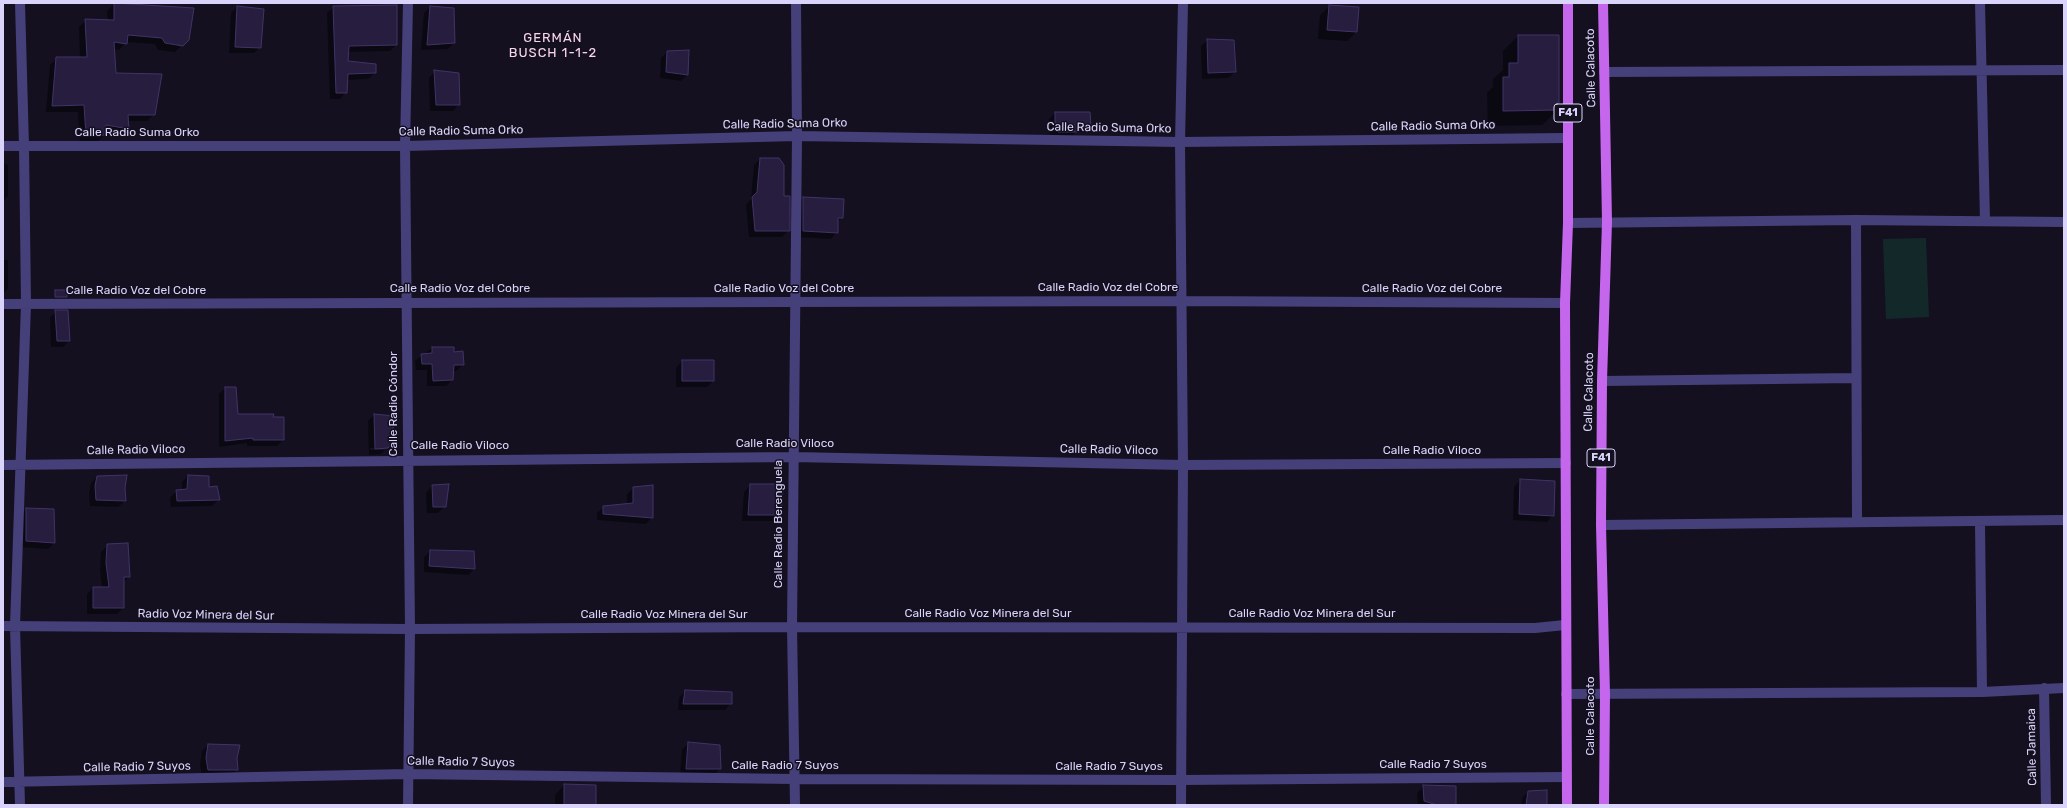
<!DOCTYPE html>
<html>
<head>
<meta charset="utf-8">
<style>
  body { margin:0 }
  #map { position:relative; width:2067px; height:808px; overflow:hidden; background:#141020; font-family:Rubik,sans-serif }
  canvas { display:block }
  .frame { position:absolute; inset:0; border:4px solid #dbd4fa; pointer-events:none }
</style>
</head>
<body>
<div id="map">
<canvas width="2067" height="808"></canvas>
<div class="frame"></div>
</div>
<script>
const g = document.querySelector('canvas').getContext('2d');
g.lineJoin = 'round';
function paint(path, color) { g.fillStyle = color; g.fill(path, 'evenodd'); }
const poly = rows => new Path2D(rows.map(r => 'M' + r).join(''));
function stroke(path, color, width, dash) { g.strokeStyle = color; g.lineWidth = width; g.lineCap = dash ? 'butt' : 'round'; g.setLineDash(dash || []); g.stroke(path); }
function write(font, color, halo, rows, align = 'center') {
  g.font = font + ' Rubik,sans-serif'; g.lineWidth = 3; g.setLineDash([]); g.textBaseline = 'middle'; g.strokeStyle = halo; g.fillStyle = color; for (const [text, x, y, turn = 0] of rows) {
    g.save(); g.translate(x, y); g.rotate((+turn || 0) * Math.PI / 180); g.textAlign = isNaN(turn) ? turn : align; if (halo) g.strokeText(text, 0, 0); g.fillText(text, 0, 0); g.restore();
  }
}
paint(poly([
  [1926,238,1929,317,1886,319,1883,239]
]), '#132929');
paint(poly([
  [114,4,188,39,175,52,158,50,155,44,126,42,119,50,113,49,115,74,154,114,147,121,127,121,128,129,121,135,105,133,98,142,80,143,78,112,46,112,50,65,57,58,80,58,79,27,86,20,108,21,107,11],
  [396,6,396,45,390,51,348,52,347,62,375,73,368,79,347,80,346,92,340,99,330,99,327,13,334,7],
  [1330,6,1356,32,1347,41,1318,39,1320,15],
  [237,7,260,47,254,53,229,53,231,13],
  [430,7,454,43,448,49,421,50,424,13],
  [1518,36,1558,110,1542,125,1488,126,1487,93,1493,87,1493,79,1503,70,1503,51],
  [1208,40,1235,72,1228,78,1202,79,1201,46],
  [667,52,687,75,681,81,660,78,661,58],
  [435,71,459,104,453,111,430,111,429,78],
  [1055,113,1090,126,1084,132,1076,132,1070,138,1052,138,1049,132,1049,119],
  [760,159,789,230,782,237,749,237,746,205,751,199,754,165],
  [3,163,8,165,8,196,3,201],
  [803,198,842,217,837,222,837,232,831,239,797,237,797,204],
  [3,260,8,260,8,288,3,294],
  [56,311,69,341,63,347,51,347,50,318],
  [432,348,463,365,456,371,453,371,452,380,446,386,427,386,427,370,416,370,415,361],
  [682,361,713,381,707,387,676,387,676,368],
  [225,388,237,415,272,418,283,440,277,446,247,446,247,443,219,447,219,394],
  [374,415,387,448,370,448,370,450,385,450,381,454,369,455,368,421],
  [188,476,208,488,219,499,212,506,171,507,170,498,176,491,182,491,182,482],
  [97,477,125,501,118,507,90,506,89,493,91,483],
  [1520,480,1553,515,1547,522,1513,520,1514,487],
  [751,485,780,514,773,521,742,521,744,492],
  [432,486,445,506,438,513,427,513,426,493],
  [634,488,652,517,646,524,597,520,597,513,604,507,627,505,627,494],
  [26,509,53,510,54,543,48,549,21,547,20,515],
  [108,545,129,577,123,582,123,608,117,614,87,614,87,594,93,588,102,588,100,570,101,552],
  [431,551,474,569,468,575,424,572,424,557],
  [685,691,731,703,725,710,678,710,679,698],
  [689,743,720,768,714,775,680,775,682,749],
  [208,745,236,758,237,770,231,776,202,776,200,765,202,751],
  [564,785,595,805,555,805,555,795],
  [1424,786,1455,805,1418,805,1417,793],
  [1528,792,1546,805,1521,805,1522,798]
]), '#0007');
const building = poly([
  [114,3,194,8,189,40,183,46,165,43,162,38,128,35,127,44,114,42,116,73,162,74,155,115,128,115,129,129,106,125,105,135,86,136,84,105,52,106,56,57,87,57,85,19,114,20,114,3],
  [397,5,397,45,349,46,348,61,376,64,376,73,348,74,347,93,336,93,333,6,397,5],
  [1329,5,1359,7,1357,32,1327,30,1329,5],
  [237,6,264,9,261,48,235,47,237,6],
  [430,6,454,8,455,43,427,45,430,6],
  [1518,35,1559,35,1559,110,1503,111,1503,77,1509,77,1509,63,1518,63,1518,35],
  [1207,39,1234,40,1236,72,1208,73,1207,39],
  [689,50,688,75,666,72,667,51,689,50],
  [434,70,459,73,460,105,436,105,434,70],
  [1055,112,1090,112,1091,126,1077,126,1077,132,1058,132,1055,125,1055,112],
  [760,158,779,158,784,165,784,196,790,196,790,231,755,231,752,197,757,192,760,158],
  [803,197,844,199,843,218,838,218,838,233,803,231,803,197],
  [55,290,67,290,67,297,55,297,55,290],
  [55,310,68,310,70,341,57,341,55,310],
  [432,347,454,347,454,352,463,351,464,365,454,365,453,380,433,381,432,364,422,364,421,354,432,353,432,347],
  [682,360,714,360,714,381,682,381,682,360],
  [225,387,236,387,238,414,274,414,273,417,284,417,284,440,253,440,253,438,225,441,225,387],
  [374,414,394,416,392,443,388,448,375,449,374,414],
  [127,475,125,488,126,501,96,500,95,486,97,476,127,475],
  [188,475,209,476,209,487,217,486,220,500,177,501,176,490,187,489,188,475],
  [1520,479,1555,481,1554,516,1519,514,1520,479],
  [449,484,446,507,433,507,432,485,449,484],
  [750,484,775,484,783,490,781,515,748,515,750,484],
  [653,485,653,518,603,514,603,506,633,503,633,487,653,485],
  [26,508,54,509,55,543,26,541,26,508],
  [128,543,130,577,124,577,124,608,93,608,93,587,109,587,106,563,107,544,128,543],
  [430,550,474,551,475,569,429,566,430,550],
  [685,690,732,692,732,704,683,704,685,690],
  [688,742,720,745,721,769,686,769,688,742],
  [208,744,240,745,237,758,238,770,208,770,206,758,208,744],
  [564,784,596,785,596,805,564,805,564,784],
  [1423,785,1456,786,1456,805,1437,805,1424,801,1423,785],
  [1547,790,1547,805,1526,805,1528,791,1547,790]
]);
paint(building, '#271e3f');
stroke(building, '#413368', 1);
stroke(poly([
  [20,3,24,146,26,304,15,626,20,805],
  [1980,3,1985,221],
  [1604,72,2064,70],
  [3,146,405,146,797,136,1180,142,1567,138],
  [1856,220,1857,522],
  [1568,223,1856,220,2064,222],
  [3,304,1181,301,1565,303],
  [1602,381,1856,378],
  [3,465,793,457,1183,465,1566,463],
  [1980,523,1982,692],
  [1601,525,2064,520],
  [3,626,410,629,792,627,1535,628,1565,625],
  [2044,688,2046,805],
  [1566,694,1982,692,2064,688],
  [3,782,408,774,794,779,1180,780,1567,777],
  [408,805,410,629,405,146,408,3],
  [795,805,792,627,797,136,796,3],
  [1181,805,1183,465,1180,142,1183,3]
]), '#46407a', 10);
stroke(poly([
  [1603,3,1607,222,1602,381,1601,525,1605,694,1604,805],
  [1567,805,1565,303,1568,223,1568,3]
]), '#c467ed', 10);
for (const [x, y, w] of [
  [1568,113,28],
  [1601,458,28]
]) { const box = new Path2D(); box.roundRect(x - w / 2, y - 9, w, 18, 3); g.fillStyle = '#141020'; g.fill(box); stroke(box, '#dbd4fa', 1); }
write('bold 11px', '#dbd4fa', null, [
  ["F41",1568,113],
  ["F41",1601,458]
]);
write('12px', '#dbd4fa', '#141020', [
  ["Calle Calacoto",1591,68,-91],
  ["Calle Radio Suma Orko",785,124,-1],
  ["Calle Radio Suma Orko",1433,126,-1],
  ["Calle Radio Suma Orko",1109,128,1],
  ["Calle Radio Suma Orko",461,131,-1],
  ["Calle Radio Suma Orko",137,133],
  ["Calle Radio Voz del Cobre",1108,288],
  ["Calle Radio Voz del Cobre",460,289],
  ["Calle Radio Voz del Cobre",784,289],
  ["Calle Radio Voz del Cobre",1432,289],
  ["Calle Radio Voz del Cobre",136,291],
  ["Calle Calacoto",1589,392,-89],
  ["Calle Radio Cóndor",394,404,-90],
  ["Calle Radio Viloco",785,444],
  ["Calle Radio Viloco",460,446],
  ["Calle Radio Viloco",136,450,-1],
  ["Calle Radio Viloco",1109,450,1],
  ["Calle Radio Viloco",1432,451],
  ["Calle Radio Berenguela",779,524,-90],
  ["Calle Radio Voz Minera del Sur",988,614],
  ["Calle Radio Voz Minera del Sur",1312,614],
  ["Radio Voz Minera del Sur",206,615,1],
  ["Calle Radio Voz Minera del Sur",664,615],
  ["Calle Calacoto",1591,716,-90],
  ["Calle Jamaica",2032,747,-91],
  ["Calle Radio 7 Suyos",461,762,1],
  ["Calle Radio 7 Suyos",1433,765],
  ["Calle Radio 7 Suyos",785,766],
  ["Calle Radio 7 Suyos",137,767,-1],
  ["Calle Radio 7 Suyos",1109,767]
]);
g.letterSpacing = '1px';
write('13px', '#fad6eb', '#141020', [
  ["GERMÁN",553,38],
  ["BUSCH 1-1-2",553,53]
]);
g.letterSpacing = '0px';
</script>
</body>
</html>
